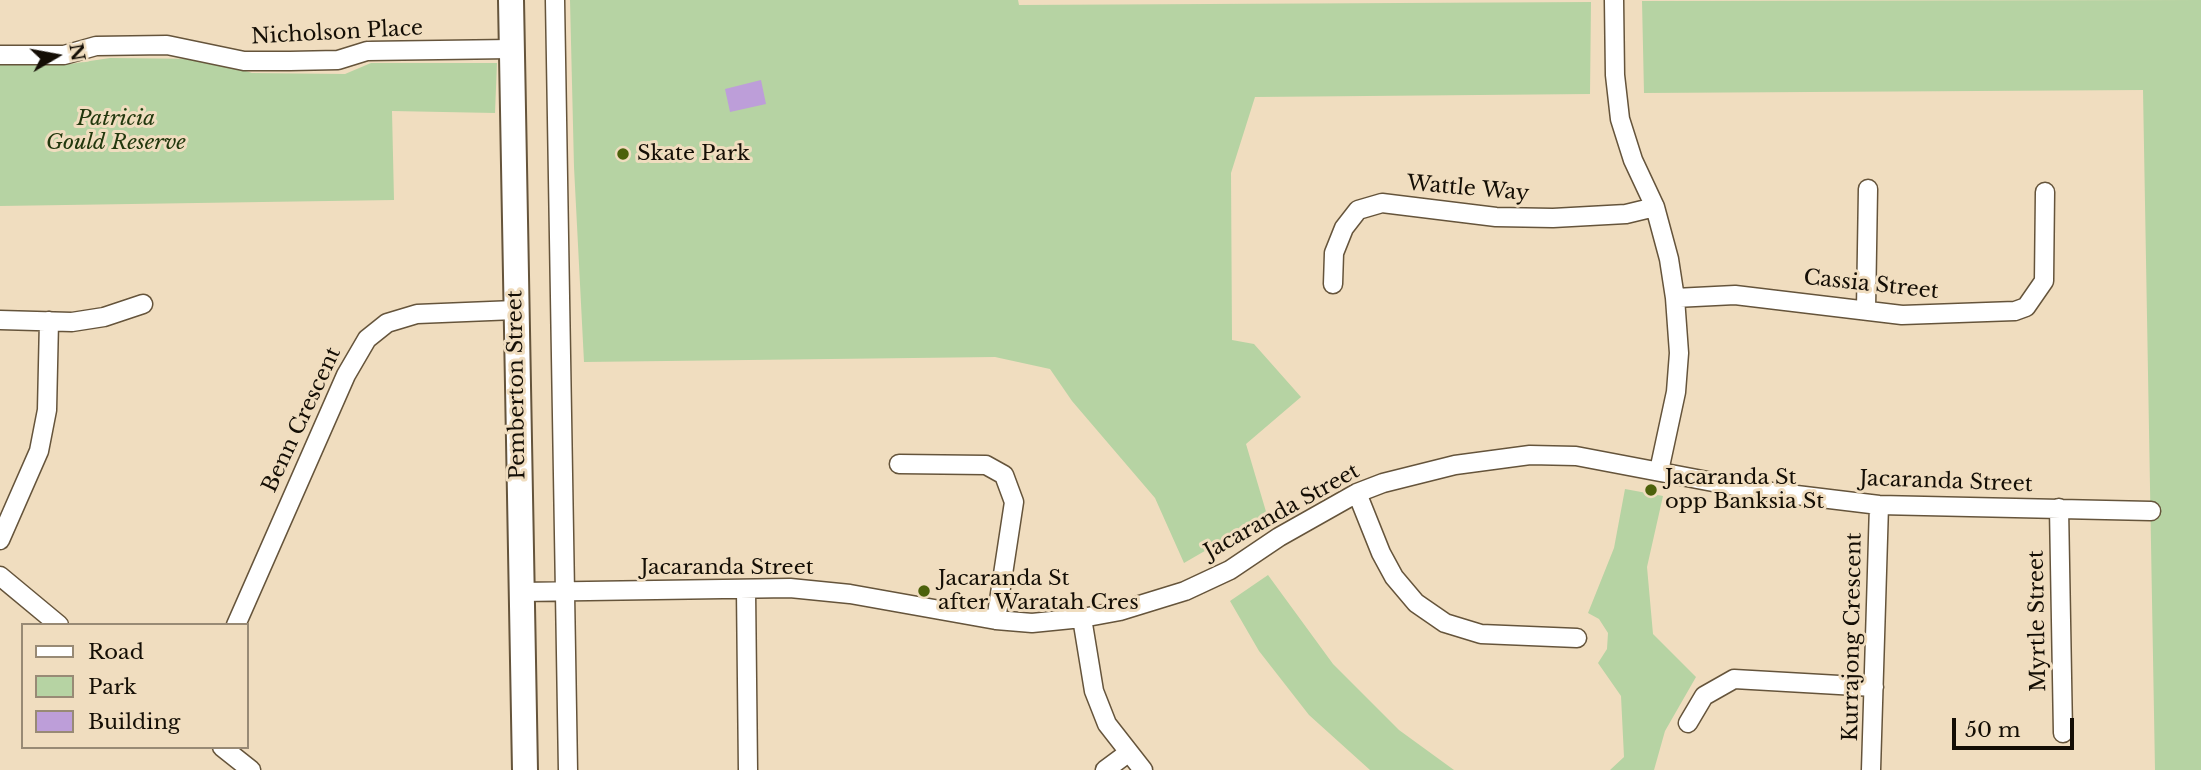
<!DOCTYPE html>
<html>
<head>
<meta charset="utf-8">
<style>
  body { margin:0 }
  #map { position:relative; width:2201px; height:770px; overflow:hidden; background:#f0ddbf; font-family:"Libre Baskerville",serif }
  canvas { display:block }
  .legend { position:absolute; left:21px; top:623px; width:228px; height:126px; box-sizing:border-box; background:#f0ddbf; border:2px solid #988a75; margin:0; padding:9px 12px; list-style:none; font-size:21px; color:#140e05 }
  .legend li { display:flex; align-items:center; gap:14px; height:35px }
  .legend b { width:35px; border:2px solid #988a75 }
  .north { position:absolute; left:21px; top:21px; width:70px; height:70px; -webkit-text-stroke:5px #f0ddbf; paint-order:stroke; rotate:80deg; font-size:19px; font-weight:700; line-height:28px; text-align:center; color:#140e05 }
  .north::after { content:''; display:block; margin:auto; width:24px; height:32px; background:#140e05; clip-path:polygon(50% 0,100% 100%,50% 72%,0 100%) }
  .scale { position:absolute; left:1952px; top:718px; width:122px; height:32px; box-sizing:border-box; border:4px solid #140e05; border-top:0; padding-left:9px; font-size:21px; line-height:24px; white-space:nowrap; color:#140e05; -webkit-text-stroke:5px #f0ddbf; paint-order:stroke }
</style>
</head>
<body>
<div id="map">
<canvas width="2201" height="770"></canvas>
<ul class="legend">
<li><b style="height:9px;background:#fff"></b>Road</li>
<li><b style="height:19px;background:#b6d3a3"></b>Park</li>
<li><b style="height:19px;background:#bd9ed9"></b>Building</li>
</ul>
<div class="north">N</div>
<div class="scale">50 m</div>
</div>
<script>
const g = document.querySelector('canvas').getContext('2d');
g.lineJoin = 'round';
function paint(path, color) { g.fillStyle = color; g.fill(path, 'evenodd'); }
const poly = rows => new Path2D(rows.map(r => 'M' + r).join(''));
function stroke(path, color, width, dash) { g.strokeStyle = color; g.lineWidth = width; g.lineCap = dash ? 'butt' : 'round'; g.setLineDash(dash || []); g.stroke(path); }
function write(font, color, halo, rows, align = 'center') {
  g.font = font + ' "Libre Baskerville",serif'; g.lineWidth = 6; g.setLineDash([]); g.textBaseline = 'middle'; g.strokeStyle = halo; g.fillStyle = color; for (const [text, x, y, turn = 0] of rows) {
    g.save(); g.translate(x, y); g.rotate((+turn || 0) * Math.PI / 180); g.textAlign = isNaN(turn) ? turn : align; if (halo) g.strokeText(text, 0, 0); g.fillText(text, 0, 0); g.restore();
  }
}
paint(poly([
  [570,0,1018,0,1019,5,1591,2,1590,94,1255,97,1231,173,1232,340,1254,344,1301,397,1246,444,1267,515,1184,563,1155,498,1072,401,1050,369,995,357,584,362,574,167],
  [2201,0,2201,770,2155,770,2143,90,1644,93,1642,1],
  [110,58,207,59,252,73,345,74,371,63,497,63,495,113,392,111,394,200,0,206,0,65,70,64],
  [1625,489,1663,496,1647,567,1653,634,1696,677,1665,731,1654,770,1610,770,1624,757,1621,696,1598,663,1607,649,1608,633,1599,619,1588,613,1614,548],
  [1268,575,1333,664,1399,730,1454,770,1370,770,1309,715,1259,651,1230,601]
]), '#b6d3a3');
paint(poly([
  [761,80,766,104,730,112,725,89]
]), '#bd9ed9');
const street = poly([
  [555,0,568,770],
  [1614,0,1615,75,1620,119,1633,160,1655,207,1669,259,1675,298,1679,353,1676,392,1659,471],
  [0,55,64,55,96,46,167,45,244,61,290,61,338,60,367,51,511,49],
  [1333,284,1334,253,1344,228,1358,210,1382,203,1496,217,1553,218,1626,214,1655,207],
  [1675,298,1735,295,1902,315,2015,311,2026,307,2044,281,2045,192],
  [1866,309,1868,189],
  [0,320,72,322,104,317,143,304],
  [899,464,986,465,1004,475,1014,502,996,620],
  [1357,493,1381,553,1394,577,1416,603,1445,623,1481,634,1577,638],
  [2059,508,2063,733],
  [0,540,39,451,47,410,49,321],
  [0,576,59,625],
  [746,590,748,770],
  [521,592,790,588,850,594,996,620,1032,623,1082,618,1120,611,1185,591,1230,570,1279,537,1357,493,1383,483,1455,465,1530,455,1576,456,1755,490,1879,505,2151,511],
  [1082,618,1094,691,1107,724,1143,770],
  [236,625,346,375,367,339,387,323,417,314,515,310],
  [1688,723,1704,696,1734,679,1874,687],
  [222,747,251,770],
  [1105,770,1128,753],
  [1871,770,1879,505]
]);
const secondary = poly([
  [511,0,525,770]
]);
stroke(street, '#65543b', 21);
stroke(secondary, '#65543b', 28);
stroke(street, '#fff', 18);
stroke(secondary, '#fff', 24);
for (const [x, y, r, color] of [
  [623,154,7,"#4c610b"],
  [1651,490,7,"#4c610b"],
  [924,591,7,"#4c610b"]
]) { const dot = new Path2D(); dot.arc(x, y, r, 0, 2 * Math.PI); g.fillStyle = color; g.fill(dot); stroke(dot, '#f0ddbf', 2.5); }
write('21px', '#140e05', '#f0ddbf', [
  ["Nicholson Place",337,33,-3],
  ["Wattle Way",1468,189,5],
  ["Cassia Street",1871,285,6],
  ["Pemberton Street",517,385,-91],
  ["Benn Crescent",302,420,-65],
  ["Jacaranda Street",1946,482,2],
  ["Jacaranda Street",1282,512,-29],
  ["Jacaranda Street",727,568],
  ["Myrtle Street",2038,621,-91],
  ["Kurrajong Crescent",1853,637,-89]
]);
write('italic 21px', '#22380e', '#f0ddbf', [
  ["Patricia",116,119],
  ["Gould Reserve",116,143]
]);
write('21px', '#140e05', '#f0ddbf', [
  ["Skate Park",637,154],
  ["Jacaranda St",1665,478],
  ["opp Banksia St",1665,502],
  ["Jacaranda St",938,579],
  ["after Waratah Cres",938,603]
], 'left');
</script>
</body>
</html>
